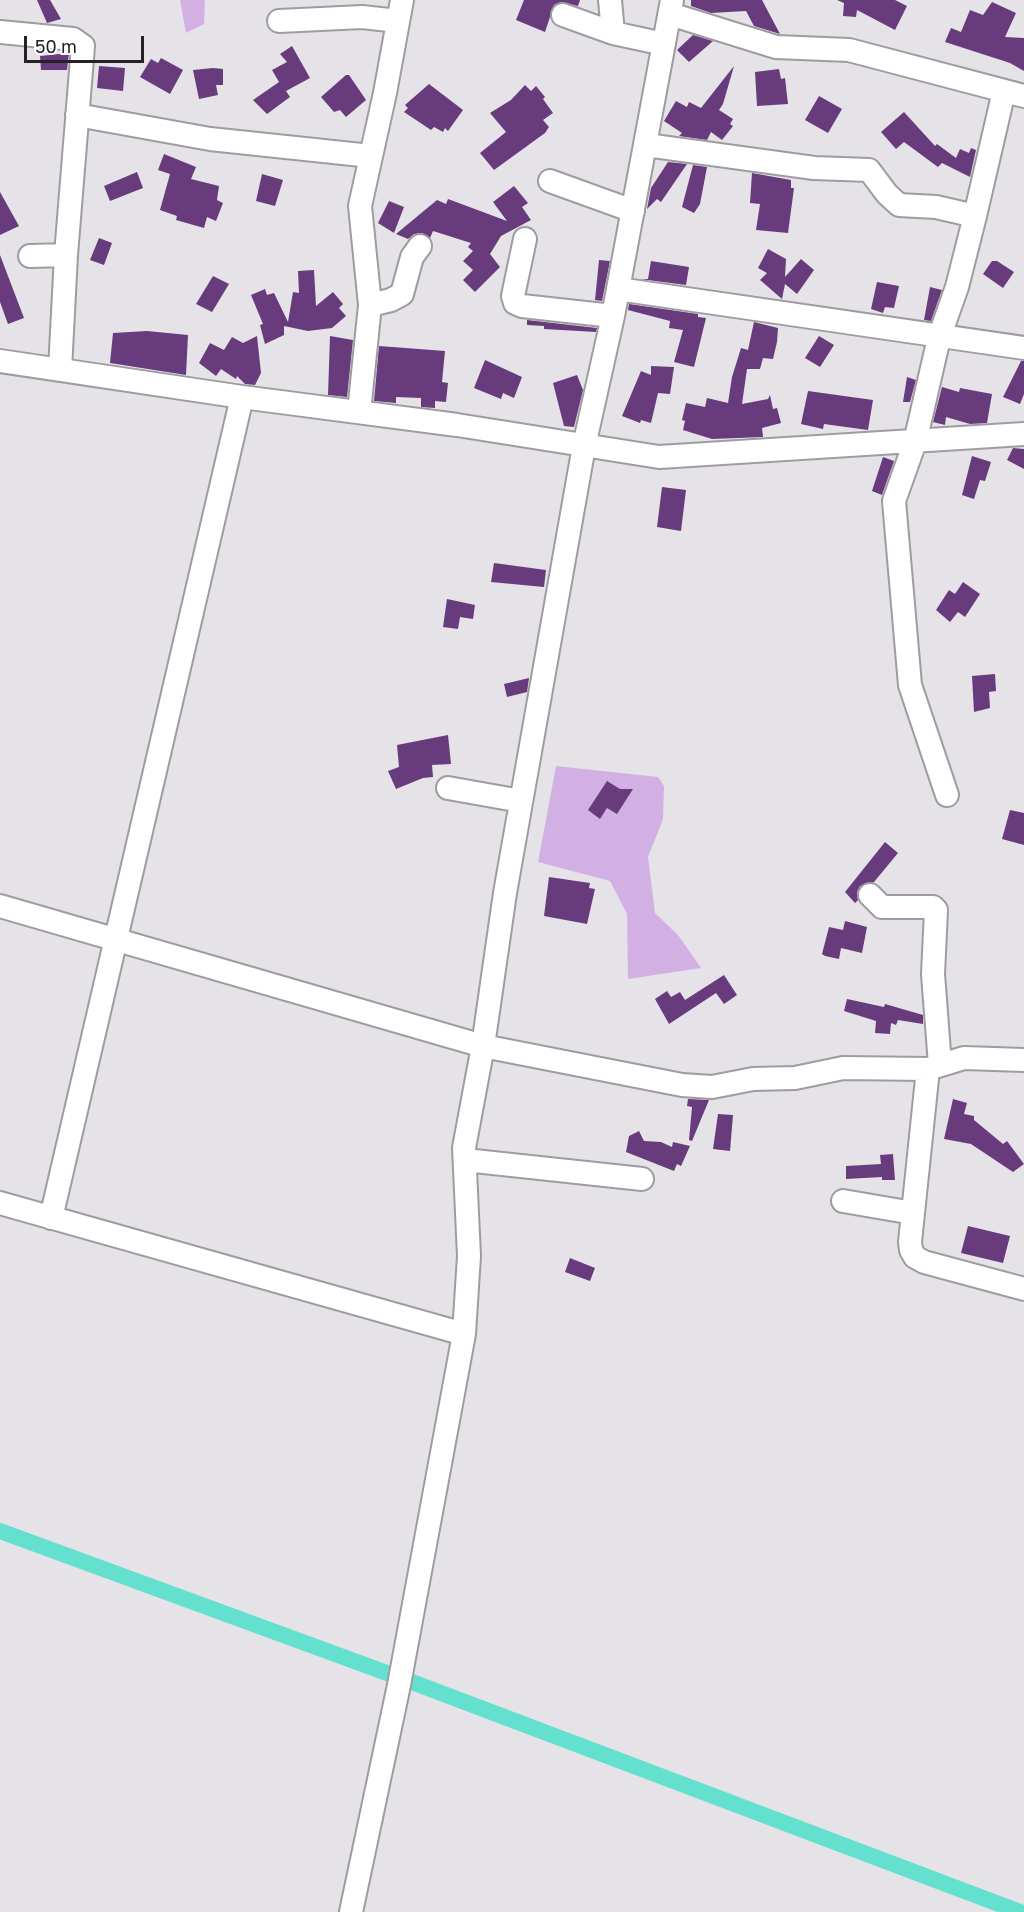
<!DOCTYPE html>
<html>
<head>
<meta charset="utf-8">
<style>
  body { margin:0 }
  #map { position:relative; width:1024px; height:1912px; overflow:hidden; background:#e6e3e8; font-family:"Golos Text",sans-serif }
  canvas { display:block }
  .scale { position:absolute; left:24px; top:36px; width:120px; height:27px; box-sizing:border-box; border:3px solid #242224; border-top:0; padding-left:8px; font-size:18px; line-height:21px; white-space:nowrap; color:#242224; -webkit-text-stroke:4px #fff; paint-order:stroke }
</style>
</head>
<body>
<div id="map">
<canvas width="1024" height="1912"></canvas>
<div class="scale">50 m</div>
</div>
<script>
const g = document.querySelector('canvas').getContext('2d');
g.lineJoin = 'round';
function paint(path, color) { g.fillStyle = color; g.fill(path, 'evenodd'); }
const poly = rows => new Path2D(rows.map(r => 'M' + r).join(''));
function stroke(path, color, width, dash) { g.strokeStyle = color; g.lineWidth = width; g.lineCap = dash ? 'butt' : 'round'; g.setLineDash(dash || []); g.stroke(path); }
paint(poly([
  [180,0,205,0,204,24,186,33],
  [556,766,658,777,664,786,663,819,648,857,655,913,678,935,701,968,628,979,627,914,610,881,538,862]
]), '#d2b0e4');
stroke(poly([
  [0,1531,395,1676],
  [404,1679,1020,1912]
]), '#63e0ce', 16);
paint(poly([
  [37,0,50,0,61,19,47,23],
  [524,0,580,0,578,6,561,2,554,5,545,32,516,20],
  [691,0,762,0,780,34,754,26,746,11,711,13,691,6],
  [837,0,895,0,907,6,895,30,857,10,856,17,843,16,844,3],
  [992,2,1016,13,1005,37,1024,38,1024,71,1010,63,945,42,951,28,961,32,970,10,983,15],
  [693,35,713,41,689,62,677,50],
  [292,46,310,78,286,91,290,97,267,114,253,100,279,82,272,70,287,62,280,54],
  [69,53,67,70,41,70,40,56],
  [161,58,183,70,170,94,140,77,151,59,158,63],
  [99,66,125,68,123,91,97,88],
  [734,66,723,104,719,110,733,119,730,124,733,126,722,140,711,132,707,140,679,136,682,133,664,121,676,101,687,107,689,102,701,108],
  [213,68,223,69,223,85,216,85,218,95,199,99,193,70],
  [779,69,781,79,785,78,788,104,757,106,755,72],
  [346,75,349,75,366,100,346,117,340,110,334,112,321,97],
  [429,84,463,110,448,131,445,128,443,132,434,127,431,130,404,112,408,108,405,105],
  [525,85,531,91,536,86,545,97,543,99,553,113,543,120,549,127,545,133,494,170,480,153,506,132,490,113,511,100],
  [819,96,842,109,828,133,805,120],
  [904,112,935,146,937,144,956,158,960,149,969,153,971,148,976,150,970,177,942,163,938,167,904,142,896,149,881,132],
  [164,154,196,167,191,179,219,186,217,200,223,203,216,221,207,217,204,228,176,220,177,216,160,210,170,174,158,170],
  [668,162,687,164,661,202,657,199,647,209,651,188],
  [693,165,707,167,700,204,694,213,682,207],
  [137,172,143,188,110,201,104,186],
  [752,173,791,180,791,188,794,188,788,233,756,230,760,204,750,203],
  [262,174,283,180,275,206,256,201],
  [514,186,528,203,522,207,531,220,501,236,490,254,500,267,475,292,463,280,473,270,463,261,473,251,468,247,471,243,433,231,430,238,422,233,414,234,408,239,396,234,437,200,446,204,448,199,507,221,493,202],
  [0,192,19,226,0,235],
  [389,201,404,207,394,233,378,223],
  [99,238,112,243,104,265,90,260],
  [768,249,786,259,785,277,801,259,814,270,797,294,785,284,782,299,760,280,767,273,758,268],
  [0,255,24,318,8,324,0,302],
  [599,260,610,261,602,301,595,300],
  [651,261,689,267,686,285,640,279,648,279],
  [992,261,997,261,1014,272,1003,288,983,274],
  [314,270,316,306,333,292,343,304,339,308,346,316,332,328,308,331,284,326,284,335,265,344,260,325,263,324,251,295,265,289,267,295,274,293,288,322,293,292,299,293,298,271],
  [213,276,229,284,212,312,196,304],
  [877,282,899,286,894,308,885,307,883,313,871,309],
  [930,287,942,290,931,321,924,320],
  [629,304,698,314,698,317,706,318,694,367,674,362,683,330,669,328,670,321,628,310],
  [527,320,597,328,596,332,544,329,544,326,527,325],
  [754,322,778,328,777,342,773,359,763,358,760,369,747,369,742,404,768,399,770,395,773,409,777,408,781,423,762,428,763,437,712,439,683,430,685,421,682,420,686,403,705,407,707,398,728,403,732,377,741,348,748,350],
  [147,331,188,335,186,375,110,363,113,333],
  [257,336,261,373,255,385,245,384,237,376,236,379,221,369,216,376,199,363,210,343,224,350,232,337,243,343],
  [330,336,353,340,347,397,328,395],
  [819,336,834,345,820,367,805,358],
  [379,346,445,351,442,382,448,383,446,402,435,401,435,408,421,407,421,398,396,397,396,403,374,401],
  [485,360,522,377,514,398,503,393,501,399,474,388],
  [1021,361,1024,361,1024,394,1020,404,1003,397],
  [651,366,674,367,670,394,658,393,651,423,641,420,640,423,622,416,641,371,651,375],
  [577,375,583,390,574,427,564,426,553,383],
  [907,377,916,380,910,402,903,402],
  [942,387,959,392,960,388,992,394,987,423,970,424,946,417,945,425,933,422],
  [808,391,873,400,868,430,824,424,823,429,801,424],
  [1013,448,1024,449,1024,469,1007,460],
  [972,456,991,462,985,481,980,480,974,499,962,495],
  [883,457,894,461,882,495,872,491],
  [662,487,686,490,681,531,657,527],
  [494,563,546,570,544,587,491,582],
  [963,582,980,594,965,617,958,612,950,622,936,610,949,590,955,594],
  [447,599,475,605,473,619,460,617,458,629,443,627],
  [995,674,996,691,989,692,990,708,974,712,972,676],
  [529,678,527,692,507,697,504,684],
  [448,735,451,764,432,765,433,777,423,778,396,789,388,771,399,767,397,745],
  [607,781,620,789,633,789,617,814,607,808,600,819,588,810],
  [1010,810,1024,813,1024,845,1002,839],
  [885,842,898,853,874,882,860,886,857,892,858,900,855,903,845,892],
  [549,877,590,883,589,888,595,889,587,924,544,916],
  [845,921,867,927,862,953,841,948,839,959,825,956,822,954,829,927,843,930],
  [724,975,737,995,724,1004,716,993,669,1024,655,999,667,991,671,997,680,992,685,1000],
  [847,999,884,1007,885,1004,923,1015,923,1024,898,1020,896,1025,891,1023,890,1034,875,1033,876,1021,844,1011],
  [688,1099,709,1100,692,1141,689,1140,692,1107,687,1106],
  [953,1099,967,1103,964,1114,974,1116,974,1120,1003,1144,1007,1141,1024,1164,1013,1172,971,1144,944,1139],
  [718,1114,733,1115,730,1151,713,1149],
  [639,1131,644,1141,661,1142,672,1147,673,1142,690,1146,681,1166,677,1164,674,1171,626,1152,629,1136],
  [893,1154,895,1180,882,1180,882,1177,846,1179,846,1166,881,1164,880,1155],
  [968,1226,1010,1236,1003,1263,961,1253],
  [570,1258,595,1268,590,1281,565,1272]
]), '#683b7d');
const minor = poly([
  [610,0,613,33,664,44],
  [670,14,776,47,849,50,1024,96],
  [563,15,613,33],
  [279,21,362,17,398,21],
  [0,32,73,39,83,46,66,255,30,256],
  [77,115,210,139,371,156],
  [646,145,814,168,869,170,887,194,899,205,936,207,975,216],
  [550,181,633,211],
  [525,239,513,296,515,303,522,306,613,316],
  [618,289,1024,348],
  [370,305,391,300,402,294,412,257,420,246],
  [0,361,242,397,457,425,659,457,1024,434],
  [60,370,66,255],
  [359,412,370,305,360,206,385,93,402,0],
  [448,788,521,801],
  [947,795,910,685,894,501,915,442,939,338,957,287,975,216,1004,91],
  [870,895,882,907,933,907,936,910,933,974,940,1065],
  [0,906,483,1046,682,1085,712,1087,753,1079,795,1078,843,1068,928,1069,964,1058,1024,1060],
  [928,1069,910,1242,911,1250,915,1257,924,1262,1024,1289],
  [465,1160,642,1179],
  [843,1201,913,1213],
  [0,1203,464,1334],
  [51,1218,242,397],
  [351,1912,399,1685,464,1334,469,1256,464,1148,483,1046,505,893,584,446,613,316,672,0]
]);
stroke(minor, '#9f9ca1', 26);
stroke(minor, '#fff', 22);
</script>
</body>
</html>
